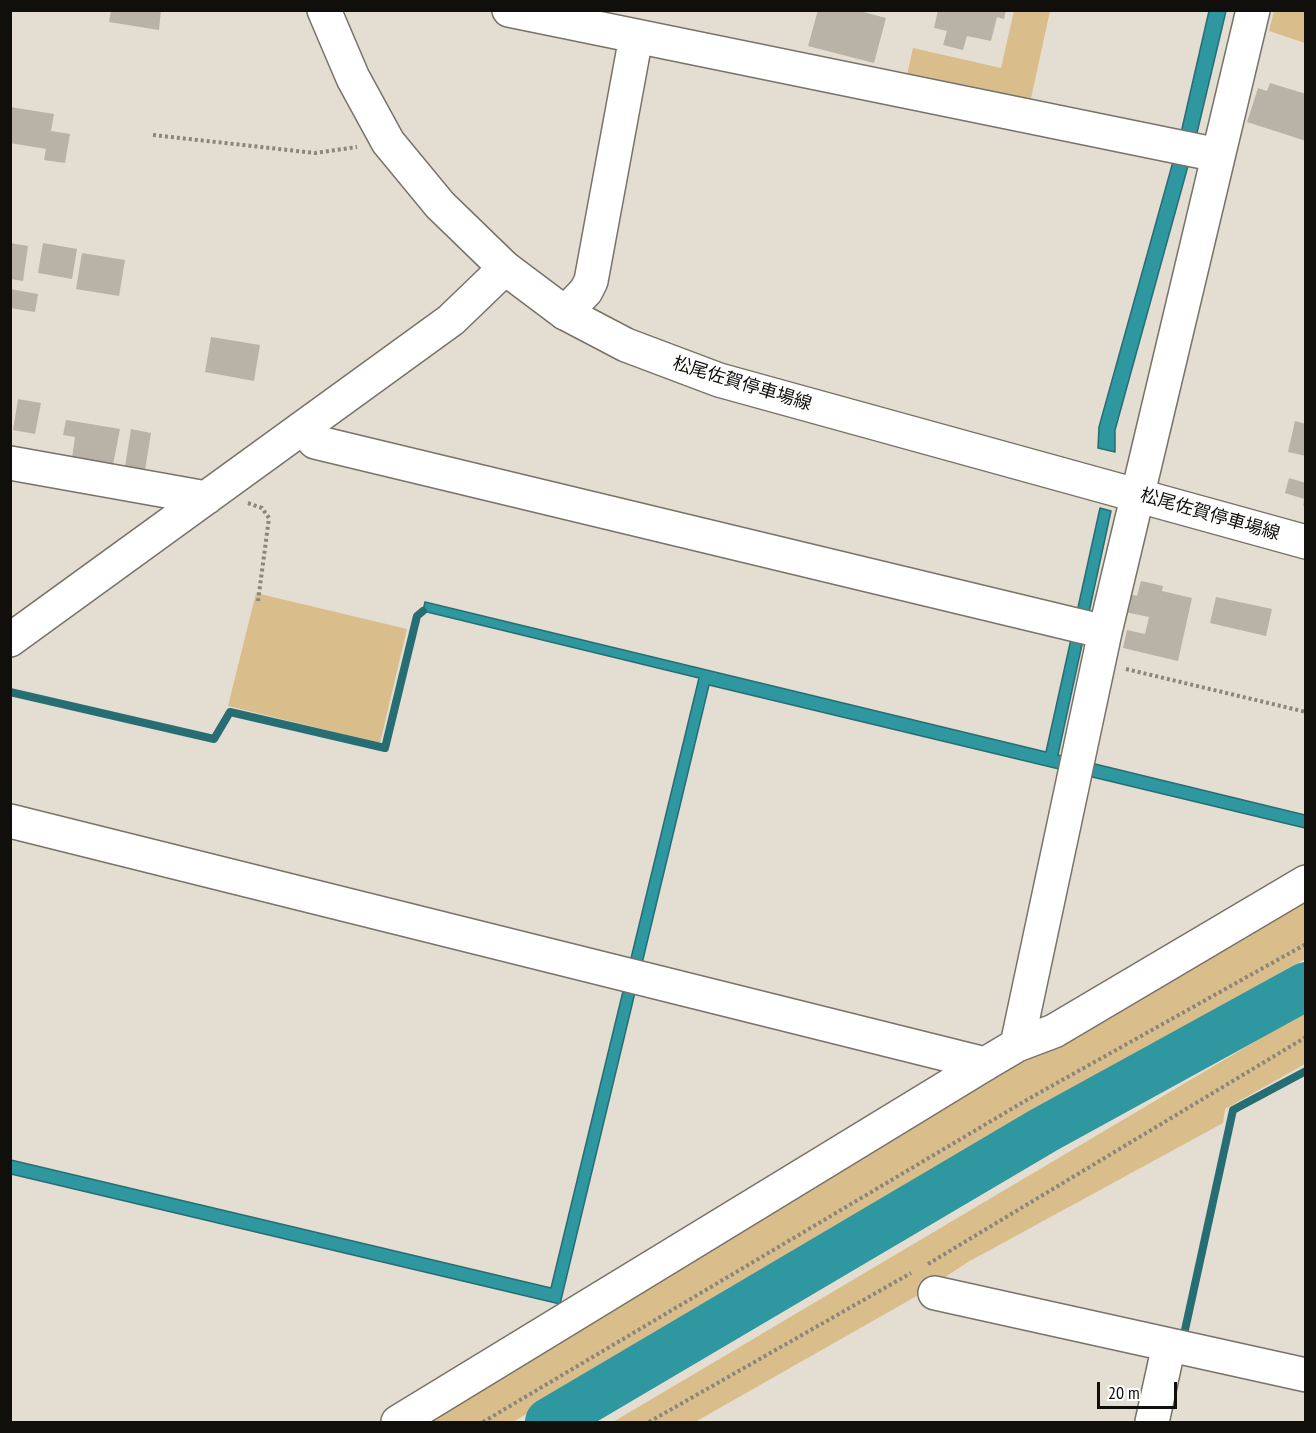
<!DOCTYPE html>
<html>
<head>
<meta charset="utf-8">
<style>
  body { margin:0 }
  #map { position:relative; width:1316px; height:1433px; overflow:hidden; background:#e4ded2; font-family:"PT Sans Narrow",sans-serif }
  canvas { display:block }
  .frame { position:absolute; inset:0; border:12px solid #110f0b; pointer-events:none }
  .scale { position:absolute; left:1097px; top:1382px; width:80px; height:27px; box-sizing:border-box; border:3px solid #110f0b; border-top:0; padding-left:8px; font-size:18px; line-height:21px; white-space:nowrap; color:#110f0b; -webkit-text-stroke:4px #fff; paint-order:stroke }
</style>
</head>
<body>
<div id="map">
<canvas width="1316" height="1433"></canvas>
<div class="frame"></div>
<div class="scale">20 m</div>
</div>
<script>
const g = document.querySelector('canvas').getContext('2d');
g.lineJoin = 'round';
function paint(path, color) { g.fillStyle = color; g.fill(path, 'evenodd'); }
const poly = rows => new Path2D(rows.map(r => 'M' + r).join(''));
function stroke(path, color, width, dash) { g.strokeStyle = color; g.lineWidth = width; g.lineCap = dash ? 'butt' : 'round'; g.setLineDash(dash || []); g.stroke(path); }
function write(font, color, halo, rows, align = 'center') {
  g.font = font + ' "PT Sans Narrow","Noto Sans JP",sans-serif'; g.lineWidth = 4.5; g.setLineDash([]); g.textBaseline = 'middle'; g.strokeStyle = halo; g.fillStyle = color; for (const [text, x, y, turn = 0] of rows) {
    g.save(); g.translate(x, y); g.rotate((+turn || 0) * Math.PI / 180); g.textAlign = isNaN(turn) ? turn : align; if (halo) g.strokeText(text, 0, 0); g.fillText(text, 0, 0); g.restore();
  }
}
paint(poly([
  [1014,11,1050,11,1030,103,907,75,913,48,1001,68],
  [1274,11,1305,11,1305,43,1269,31],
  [256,593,407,629,380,743,228,706],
  [1305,898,1305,959,1046,1104,513,1422,423,1422,1022,1062],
  [1305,1012,1305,1064,1225,1109,1223,1123,968,1262,915,1297,695,1422,613,1422]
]), '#d9bd8b');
const water = poly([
  [1209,11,1226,11,1196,137,1115,430,1115,452,1098,448,1099,427,1181,133,1209,11],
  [1100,508,1111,511,1058,755,1305,815,1305,828,709,685,560,1304,11,1174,11,1160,551,1288,699,678,423,611,425,602,1046,752,1100,508]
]);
paint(water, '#2f97a0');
stroke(water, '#266e73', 1.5);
stroke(poly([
  [10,692,214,739,230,712,385,748,417,616,423,611],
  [1183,1339,1233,1110,1306,1071]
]), '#266e73', 8);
stroke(poly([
  [549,1422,1044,1130,1306,986]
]), '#2f97a0', 48);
paint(poly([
  [111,10,161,10,159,30,109,22],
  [818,10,856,10,886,18,874,63,808,46],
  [938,10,1006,10,1004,19,997,17,991,41,967,36,963,50,943,45,947,31,934,28],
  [1270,83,1306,94,1306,141,1247,122,1258,88,1267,91],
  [10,107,54,114,51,131,70,134,65,163,44,160,46,149,10,143],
  [10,243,28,246,23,281,10,279],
  [43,243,77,249,72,279,38,273],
  [82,253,125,260,119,296,76,289],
  [10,289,38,294,35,312,10,308],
  [211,337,260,345,254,381,205,372],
  [18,399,41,403,35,434,13,430],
  [66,420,120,429,113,465,72,458,75,437,63,435],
  [1295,421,1306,424,1306,456,1288,452],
  [131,429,151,433,145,470,125,467],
  [1289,478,1306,483,1306,506,1303,506,1304,499,1285,493],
  [1141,581,1163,586,1162,591,1192,598,1178,661,1123,648,1127,630,1145,634,1149,617,1125,612,1130,594,1137,596],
  [1216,597,1272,609,1266,636,1210,623]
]), '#b8b2a7');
const minor = poly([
  [509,10,1218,155],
  [565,313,586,291,591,281,636,37],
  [302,428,315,442,1105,632],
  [10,463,206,498],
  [10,640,451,320,505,268],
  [10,821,985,1064],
  [1017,1045,1105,632,1253,10],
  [935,1293,1306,1375],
  [398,1422,985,1064,1017,1045,1054,1031,1306,882],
  [1152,1422,1169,1345]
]);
const major = poly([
  [324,10,353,78,388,142,440,205,505,268,565,313,626,345,719,380,1306,542]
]);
stroke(minor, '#787268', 36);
stroke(major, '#787268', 36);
stroke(poly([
  [153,135,315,153,357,147],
  [248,503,262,508,269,518,258,601],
  [1126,669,1306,712],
  [928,1264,1306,1037],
  [483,1422,1030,1098,1306,944],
  [649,1422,911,1273]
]), '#8a857d', 4, [3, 3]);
stroke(minor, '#fff', 33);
stroke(major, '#fff', 33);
write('18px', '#110f0b', '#fff', [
  ["松尾佐賀停車場線",742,384,17],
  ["松尾佐賀停車場線",1210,515,16]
]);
</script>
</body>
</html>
